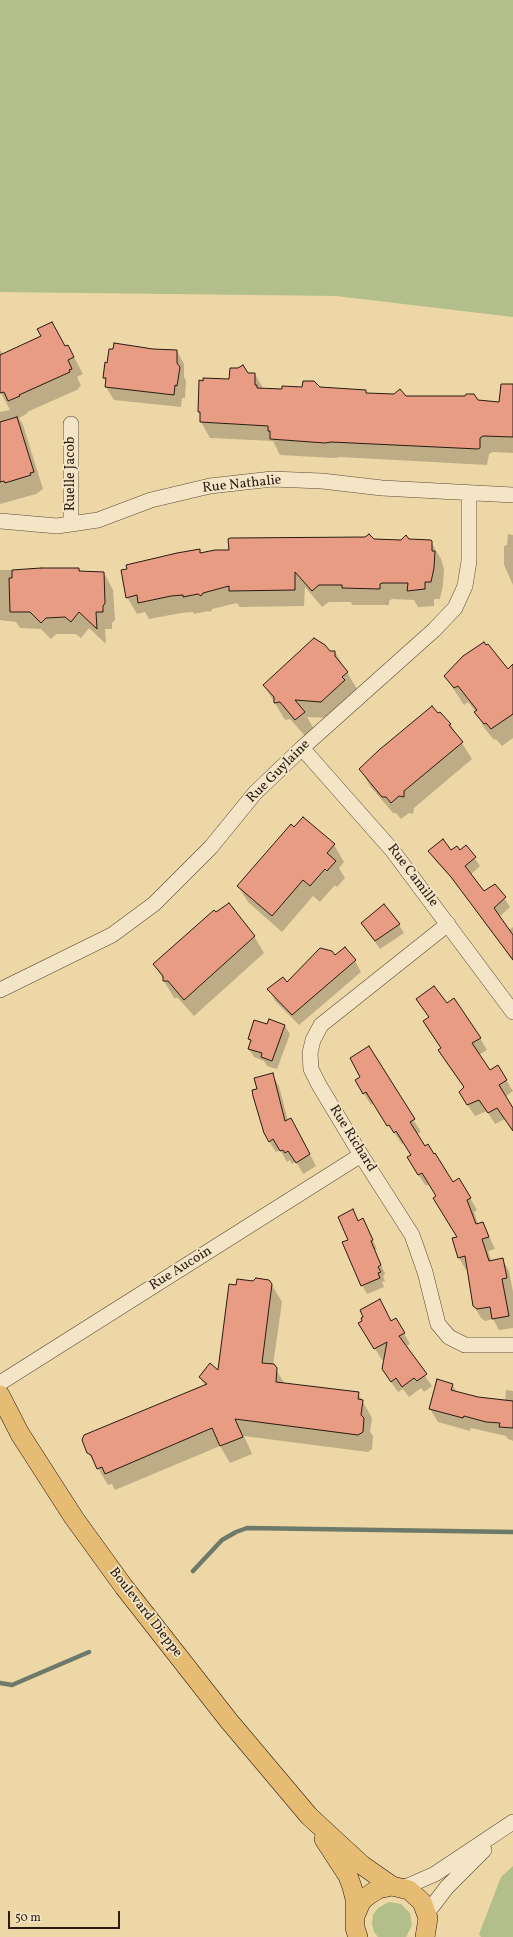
<!DOCTYPE html>
<html>
<head>
<meta charset="utf-8">
<style>
  body { margin:0 }
  #map { position:relative; width:513px; height:1937px; overflow:hidden; background:#edd7a7; font-family:Vollkorn,serif }
  canvas { display:block }
  .scale { position:absolute; left:8px; top:1911px; width:112px; height:18px; box-sizing:border-box; border:2px solid #291b10; border-top:0; padding-left:5px; font-size:12px; line-height:14px; white-space:nowrap; color:#291b10; -webkit-text-stroke:3px #f3e5c6; paint-order:stroke }
</style>
</head>
<body>
<div id="map">
<canvas width="513" height="1937"></canvas>
<div class="scale">50 m</div>
</div>
<script>
const g = document.querySelector('canvas').getContext('2d');
g.lineJoin = 'round';
function paint(path, color) { g.fillStyle = color; g.fill(path, 'evenodd'); }
const poly = rows => new Path2D(rows.map(r => 'M' + r).join(''));
function stroke(path, color, width, dash) { g.strokeStyle = color; g.lineWidth = width; g.lineCap = dash ? 'butt' : 'round'; g.setLineDash(dash || []); g.stroke(path); }
function write(font, color, halo, rows, align = 'center') {
  g.font = font + ' Vollkorn,serif'; g.lineWidth = 3.5; g.setLineDash([]); g.textBaseline = 'middle'; g.strokeStyle = halo; g.fillStyle = color; for (const [text, x, y, turn = 0] of rows) {
    g.save(); g.translate(x, y); g.rotate((+turn || 0) * Math.PI / 180); g.textAlign = isNaN(turn) ? turn : align; if (halo) g.strokeText(text, 0, 0); g.fillText(text, 0, 0); g.restore();
  }
}
paint(poly([
  [0,0,513,0,513,317,336,296,0,292],
  [513,1866,513,1937,481,1937,479,1934,501,1877],
  [389,1902,401,1904,410,1913,412,1925,406,1937,378,1937,374,1932,372,1924,373,1915,378,1908]
]), '#b3bf8b');
paint(poly([
  [68,346,83,374,77,377,81,386,78,388,79,389,27,412,28,413,19,418,23,425,43,489,36,494,0,504,0,412,10,410,0,391,0,350,3,354],
  [153,350,177,351,184,364,184,377,186,381,185,398,182,398,181,407,114,400,106,387,107,382,104,378],
  [247,374,255,374,264,390,319,388,366,391,367,394,500,403,513,386,513,453,493,452,489,454,487,465,340,457,334,458,280,455,273,441,210,438,201,422,201,415,199,412],
  [508,534,513,535,513,585,504,565,504,546,507,545],
  [374,540,431,542,441,559,444,569,443,585,440,599,434,599,434,606,418,607,414,600,392,599,389,601,389,605,352,605,351,602,329,602,322,607,305,587,304,606,240,607,237,603,212,609,211,612,208,611,194,614,193,612,181,613,149,619,145,612,137,614,127,597,199,550,201,554],
  [79,569,81,572,104,573,113,590,115,620,112,623,112,629,105,629,106,644,89,628,81,638,76,634,56,634,51,639,41,629,20,628,16,622,0,620,0,570],
  [330,652,335,652,357,689,331,718,307,717,314,729,305,736,290,719,285,720,264,685],
  [445,676,513,676,513,738,502,746,496,739,494,740,485,729,476,712,468,702,464,705],
  [450,724,472,759,414,808,413,814,409,813,401,819,396,813,393,813,370,786,361,769],
  [303,818,334,845,344,862,339,868,345,878,337,887,335,885,320,902,313,896,282,932,248,902,238,886],
  [466,846,480,866,470,875,484,893,495,885,510,907,499,917,509,930,513,927,513,961,458,885,435,860,430,851,460,851],
  [216,913,254,936,264,953,194,1016,178,998,174,998,154,964],
  [362,923,399,925,404,933,380,949],
  [335,956,355,961,361,972,299,1025,275,1001,269,989,287,983],
  [417,1000,446,1005,480,1038,487,1050,479,1055,490,1072,506,1080,513,1091,505,1097,513,1110,513,1131,505,1119,495,1124,487,1111,475,1116,467,1104,464,1088,446,1062,440,1051,442,1049,425,1025,429,1018],
  [268,1025,285,1026,290,1034,277,1069,267,1066,264,1061,254,1057,249,1049,251,1043,249,1039],
  [369,1047,421,1132,417,1134,425,1147,453,1183,470,1198,477,1210,474,1212,478,1224,483,1223,495,1249,488,1251,492,1262,502,1259,509,1271,513,1292,513,1328,499,1330,493,1319,485,1321,481,1318,474,1306,468,1269,466,1270,459,1258,453,1239,458,1237,437,1196,429,1184,426,1186,415,1170,412,1155,404,1143,402,1144,373,1103,371,1105,363,1092,361,1077],
  [272,1075,279,1086,288,1121,297,1130,316,1166,303,1174,296,1161,292,1164,290,1160,287,1162,280,1150,276,1152,264,1133,258,1089],
  [352,1211,358,1222,367,1228,377,1249,375,1250,385,1274,383,1276,385,1281,382,1282,384,1287,367,1294,362,1285,349,1240],
  [272,1285,282,1302,273,1365,285,1384,358,1393,372,1418,370,1432,373,1436,372,1449,368,1452,244,1436,252,1454,230,1463,220,1446,115,1490,112,1484,108,1485,88,1452,205,1386,200,1377,219,1372,237,1286],
  [396,1319,410,1344,405,1347,432,1386,424,1392,421,1388,409,1397,403,1389,398,1392,390,1381,383,1369,386,1358,382,1360,366,1334],
  [452,1384,457,1393,478,1398,505,1401,506,1390,513,1391,513,1441,508,1439,506,1436,471,1428,470,1431,438,1422,430,1409]
]), '#0003');
stroke(poly([
  [193,1571,222,1540,236,1532,247,1528,513,1532],
  [0,1683,12,1685,89,1652]
]), '#6d7a69', 4.5);
const building = poly([
  [52,322,65,346,68,345,74,357,68,360,72,369,69,370,70,372,19,395,20,396,8,401,4,392,0,393,0,355,41,336,37,329,52,322],
  [114,343,153,349,177,350,177,363,180,367,177,386,175,385,174,395,105,387,106,378,103,378,105,362,107,363,109,349,113,349,114,343],
  [243,365,248,373,255,373,255,385,257,385,257,388,282,389,282,386,302,387,303,381,314,381,320,387,366,390,366,393,394,394,400,389,406,396,465,396,466,394,474,394,478,400,499,402,501,384,513,384,513,437,483,436,480,438,480,448,478,449,331,442,325,443,270,439,270,431,268,431,268,426,200,422,200,412,198,412,199,380,203,381,203,378,229,379,230,368,238,368,243,365],
  [17,417,34,472,30,473,31,475,5,483,4,481,0,482,0,422,17,417],
  [369,534,374,539,401,540,406,535,409,539,431,540,432,541,432,551,435,551,434,568,431,582,425,582,425,589,407,591,408,583,382,583,380,584,380,589,342,588,342,585,319,585,312,591,295,572,295,590,229,591,229,586,203,593,201,596,198,594,183,597,183,595,171,596,138,603,137,595,126,598,121,570,127,569,126,565,177,553,200,549,200,553,215,550,229,550,228,539,230,538,365,537,369,534],
  [41,568,79,568,79,571,104,572,105,603,103,606,103,612,96,612,97,629,79,612,71,622,65,617,46,618,41,623,30,612,10,612,9,578,12,578,12,570,41,568],
  [314,638,325,645,330,651,335,651,335,656,348,672,342,677,345,680,321,702,295,700,305,712,295,720,280,702,274,703,274,697,263,685,314,638],
  [484,642,486,645,488,644,508,669,513,664,513,714,491,729,486,723,484,724,474,712,477,710,458,686,454,688,444,676,463,656,484,642],
  [432,706,438,713,440,712,451,724,449,725,463,742,404,791,404,797,399,796,391,803,386,797,382,797,359,769,379,750,432,706],
  [303,817,335,844,327,853,336,861,327,871,325,869,310,886,303,880,272,916,237,886,291,824,294,827,303,817],
  [443,839,451,850,457,846,460,850,466,845,476,857,465,866,484,891,495,884,506,897,494,908,513,935,513,960,451,877,428,851,443,839],
  [229,903,255,936,184,1000,168,981,163,981,163,976,153,964,214,910,216,912,229,903],
  [384,904,400,924,375,941,361,923,384,904],
  [345,947,356,960,292,1015,267,989,283,977,287,982,320,948,332,951,335,955,345,947],
  [434,986,447,1003,454,998,481,1038,472,1043,490,1070,498,1065,507,1080,499,1085,513,1108,513,1131,497,1108,488,1113,479,1100,467,1105,459,1092,464,1087,438,1050,441,1048,423,1021,429,1017,416,999,434,986],
  [269,1019,285,1025,272,1061,261,1057,262,1053,248,1049,251,1040,248,1039,254,1020,267,1024,269,1019],
  [369,1046,415,1119,410,1122,425,1146,428,1144,434,1154,435,1153,453,1182,459,1178,471,1198,467,1200,476,1224,483,1222,489,1237,482,1239,489,1261,503,1258,507,1278,502,1279,509,1316,492,1319,490,1307,477,1309,473,1306,465,1256,458,1258,452,1238,457,1237,433,1198,436,1196,422,1173,418,1175,407,1157,411,1155,396,1131,394,1133,389,1125,387,1126,366,1092,363,1094,355,1080,360,1077,350,1058,369,1046],
  [273,1073,285,1121,291,1118,310,1154,296,1163,288,1151,285,1153,283,1150,280,1151,273,1139,269,1142,264,1133,253,1096,252,1090,257,1089,254,1078,273,1073],
  [353,1209,358,1221,363,1218,373,1240,371,1241,381,1265,378,1267,381,1272,378,1273,380,1278,361,1286,342,1242,348,1240,338,1217,353,1209],
  [256,1278,269,1280,272,1284,262,1363,274,1364,277,1368,276,1382,359,1392,358,1399,363,1400,361,1415,364,1418,363,1432,358,1435,235,1419,243,1437,220,1446,212,1428,105,1474,102,1467,97,1469,91,1455,87,1453,82,1440,84,1435,207,1384,199,1377,210,1363,218,1370,229,1284,236,1285,237,1279,253,1281,256,1278],
  [380,1299,391,1321,396,1318,405,1333,399,1336,427,1374,417,1381,414,1378,402,1387,396,1378,391,1382,382,1369,387,1342,374,1349,358,1323,362,1321,361,1318,363,1317,360,1310,380,1299],
  [437,1379,453,1384,451,1390,478,1397,513,1401,513,1428,499,1427,500,1423,486,1422,464,1416,463,1418,429,1409,437,1379]
]);
paint(building, '#e79c83');
stroke(building, '#291b10', 1);
const minor = poly([
  [0,521,57,526,71,524,98,520,151,500,210,486,272,479,322,481,382,488,513,495],
  [71,524,71,424],
  [302,748,392,850,513,1012],
  [448,924,321,1025,313,1040,310,1053,311,1069,319,1085,361,1155,412,1235,425,1272,438,1324,449,1337,465,1345,513,1345],
  [0,990,112,935,154,904,211,847,255,793,302,748,434,630,455,608,465,586,469,561,469,493],
  [0,1383,361,1155],
  [403,1888,435,1874,513,1822],
  [427,1913,447,1887,484,1850]
]);
const major = poly([
  [0,1395,20,1434,74,1518,124,1587,229,1721,309,1816,362,1865,392,1886],
  [324,1839,348,1876,352,1887,355,1899,355,1916],
  [358,1937,355,1928,355,1916,361,1902,366,1897,378,1889,392,1886,409,1890,422,1902,428,1918,425,1937]
]);
stroke(minor, '#5a4a36', 16);
stroke(major, '#291b10', 20);
stroke(minor, '#f3e5c6', 15);
stroke(major, '#e6bc74', 19);
write('14px', '#291b10', '#f3e5c6', [
  ["Ruelle Jacob",71,474,-90],
  ["Rue Nathalie",242,485,-6],
  ["Rue Guylaine",279,772,-45],
  ["Rue Camille",412,876,53],
  ["Rue Richard",352,1139,58],
  ["Rue Aucoin",181,1269,-32],
  ["Boulevard Dieppe",145,1613,52]
]);
</script>
</body>
</html>
